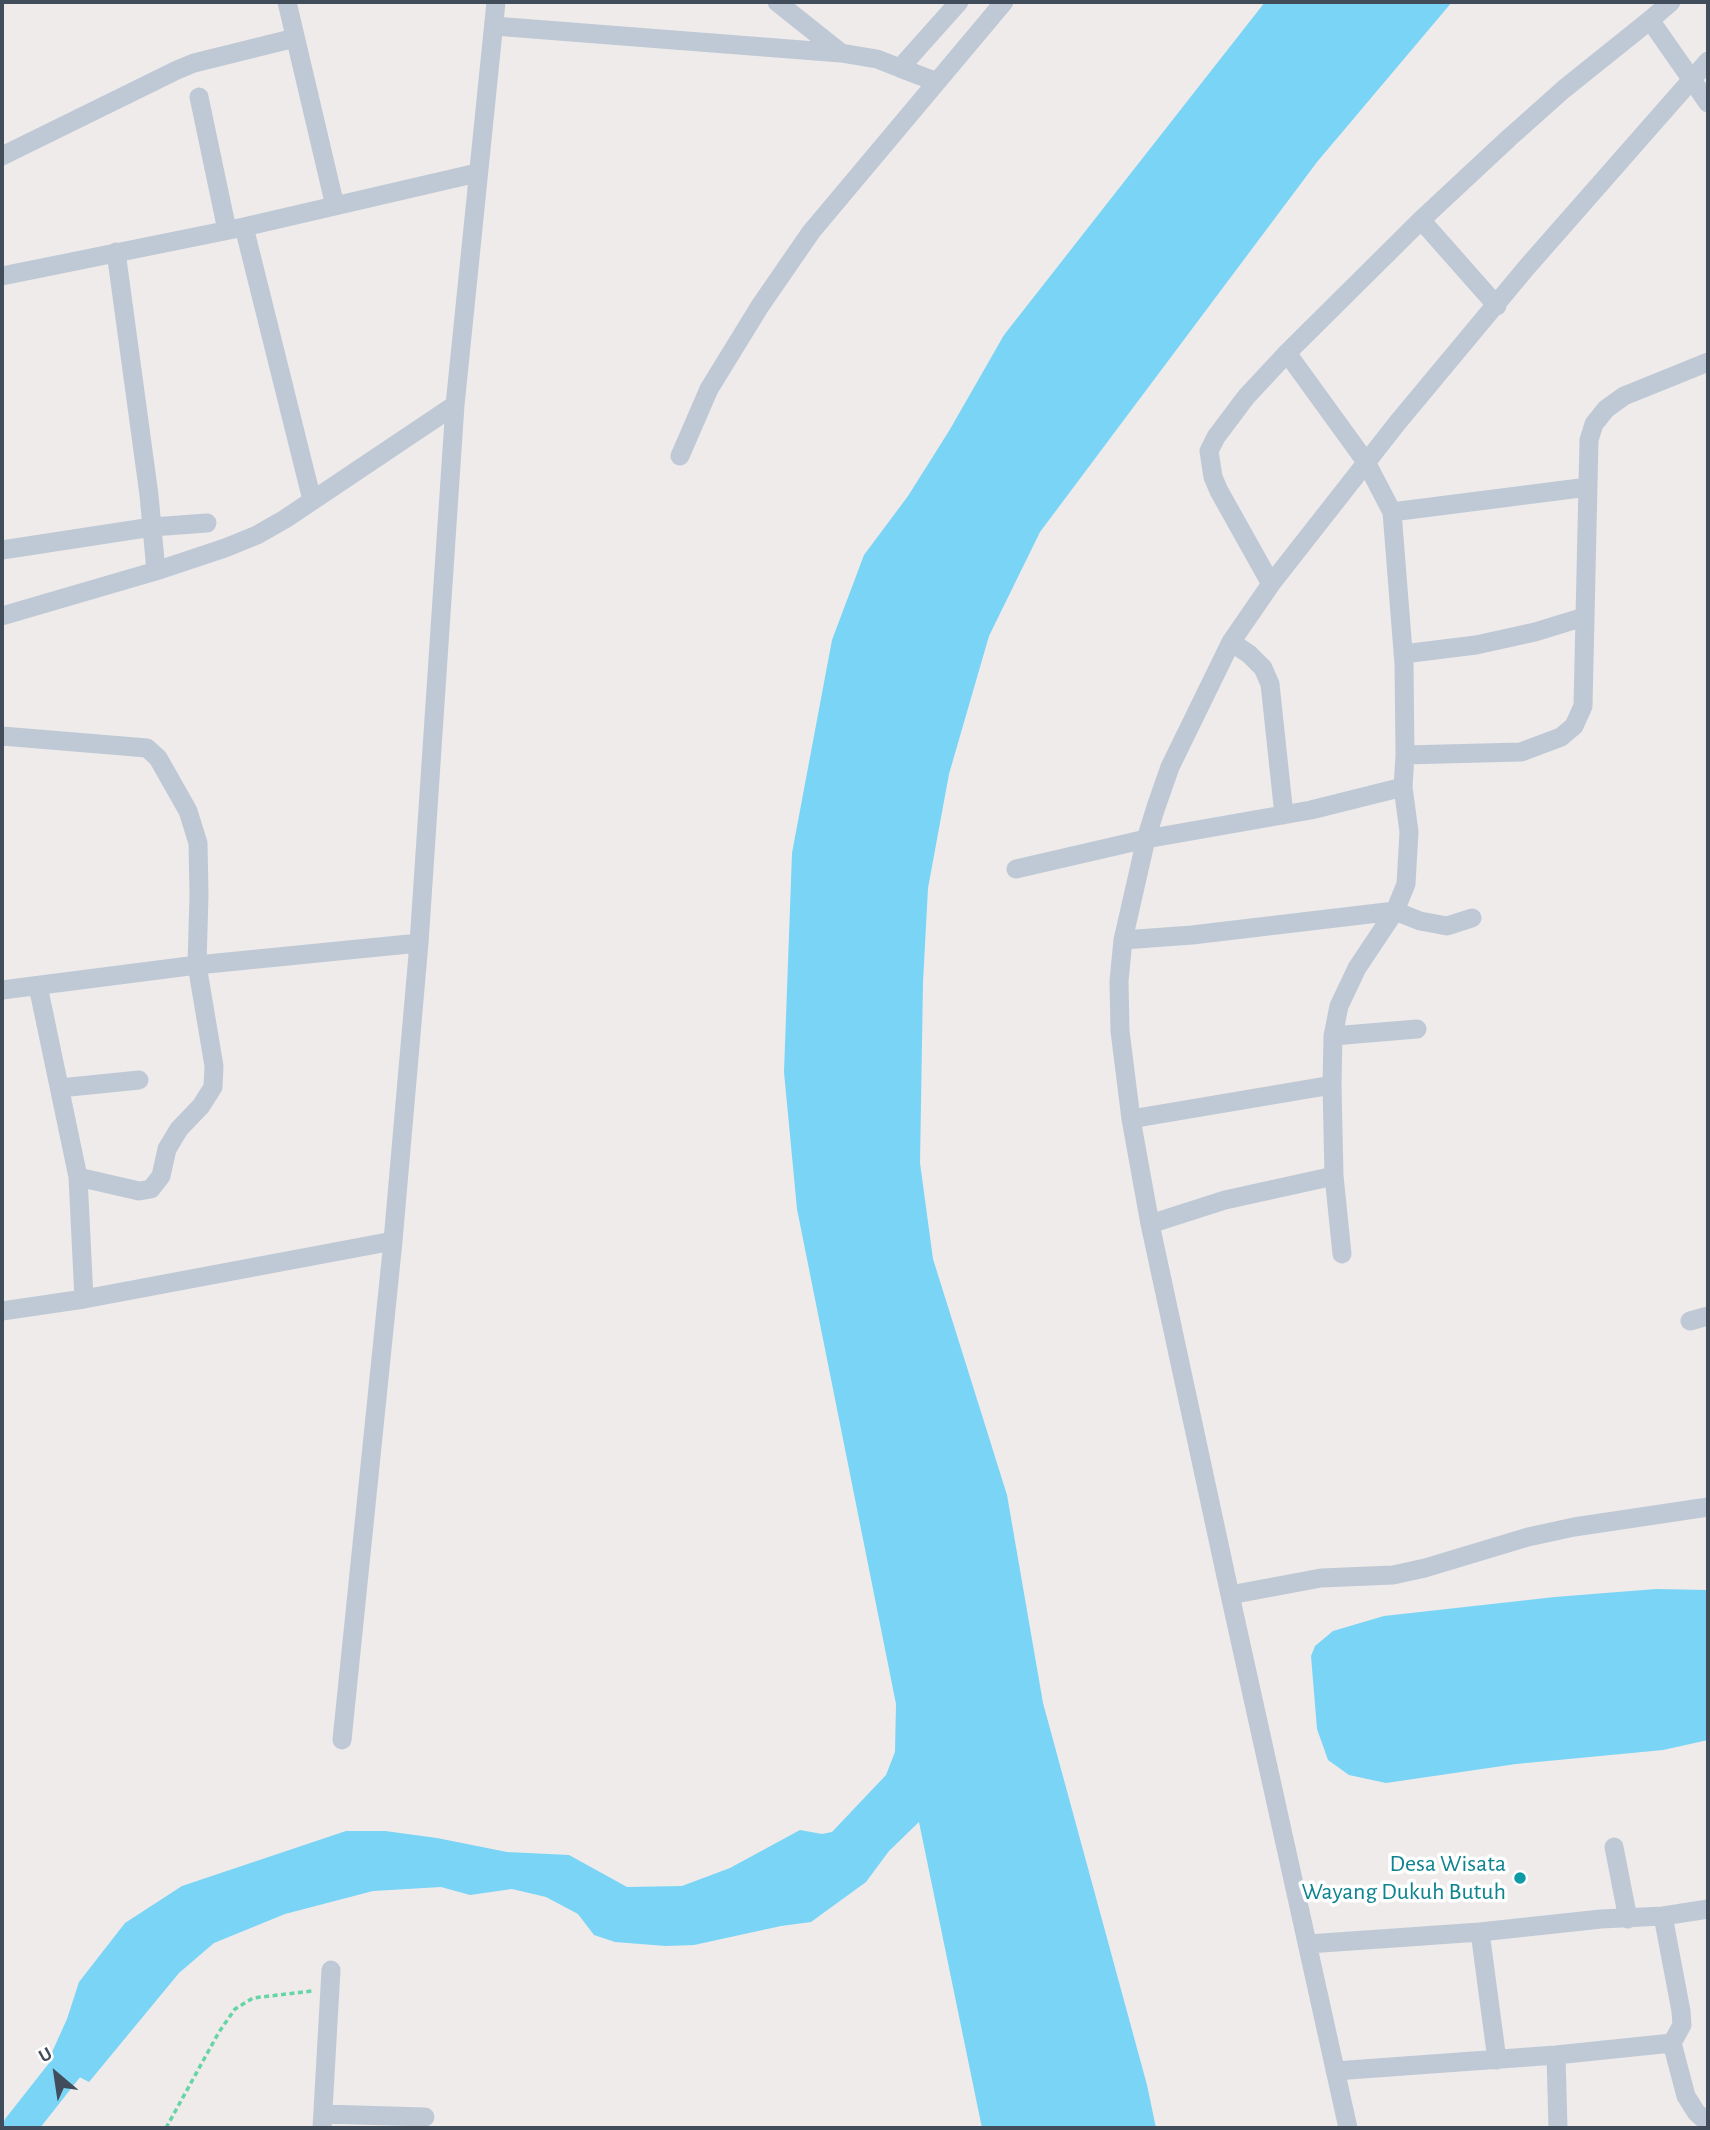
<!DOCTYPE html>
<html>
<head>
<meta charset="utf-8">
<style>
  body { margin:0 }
  #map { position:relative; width:1710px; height:2130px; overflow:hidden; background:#eeebea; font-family:"Alegreya Sans",sans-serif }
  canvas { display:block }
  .frame { position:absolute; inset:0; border:4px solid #414d5a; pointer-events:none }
  .north { position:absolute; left:21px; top:2039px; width:70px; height:70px; -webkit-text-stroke:5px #fff; paint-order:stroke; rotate:331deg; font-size:19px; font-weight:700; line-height:28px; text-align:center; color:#414d5a }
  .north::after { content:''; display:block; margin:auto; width:24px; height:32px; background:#414d5a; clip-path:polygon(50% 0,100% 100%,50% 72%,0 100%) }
</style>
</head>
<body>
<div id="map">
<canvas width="1710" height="2130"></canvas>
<div class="frame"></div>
<div class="north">U</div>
</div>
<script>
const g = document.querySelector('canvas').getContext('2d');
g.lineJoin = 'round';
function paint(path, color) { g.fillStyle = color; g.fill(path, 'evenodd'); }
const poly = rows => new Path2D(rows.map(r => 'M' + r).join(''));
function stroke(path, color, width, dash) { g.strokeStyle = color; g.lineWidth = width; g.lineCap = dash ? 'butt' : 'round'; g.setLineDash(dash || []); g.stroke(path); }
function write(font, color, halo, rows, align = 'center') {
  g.font = font + ' "Alegreya Sans",sans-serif'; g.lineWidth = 7; g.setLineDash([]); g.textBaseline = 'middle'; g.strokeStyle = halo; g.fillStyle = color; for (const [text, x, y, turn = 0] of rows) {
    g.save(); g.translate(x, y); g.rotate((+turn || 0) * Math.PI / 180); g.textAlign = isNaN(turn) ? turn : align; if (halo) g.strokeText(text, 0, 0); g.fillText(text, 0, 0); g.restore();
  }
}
paint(poly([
  [1265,2,1452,2,1317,162,1040,532,989,636,949,774,928,888,923,982,920,1163,933,1259,1007,1495,1043,1703,1147,2085,1156,2128,982,2128,919,1822,889,1851,866,1882,811,1922,781,1926,694,1945,666,1946,615,1942,594,1935,578,1914,546,1897,512,1889,470,1895,441,1887,373,1891,285,1914,214,1943,179,1973,89,2082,48,2061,67,2019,79,1982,125,1923,182,1886,346,1831,385,1831,437,1838,507,1852,569,1855,627,1887,682,1886,730,1868,800,1830,822,1834,832,1832,886,1775,895,1752,896,1704,797,1209,784,1072,792,853,832,640,864,555,908,496,949,431,1004,335],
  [1656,1589,1708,1590,1708,1740,1663,1750,1516,1764,1386,1783,1349,1775,1328,1760,1317,1729,1311,1656,1315,1646,1333,1631,1384,1616,1555,1597]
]), '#79d4f6');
stroke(poly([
  [19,2128,78,2053,89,2031]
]), '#79d4f6', 33);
stroke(poly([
  [166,2128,219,2032,235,2009,253,1998,312,1991]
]), '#66d5a5', 3.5, [5, 3.5]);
stroke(poly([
  [287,2,335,206],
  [777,2,841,53],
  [1650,20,1671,2],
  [494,26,841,53,877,59,900,68,959,2],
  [900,68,937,82],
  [199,97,227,230],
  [2,156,177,70,194,63,295,38],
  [1421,220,1497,306],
  [244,227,312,500],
  [116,252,149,495,156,571],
  [2,276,244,227,477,173],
  [1287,353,1366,462,1392,512],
  [680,456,709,389,760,306,811,232,1004,2],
  [2,550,152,527,207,523],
  [1271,584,1219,491,1213,477,1209,451,1216,437,1246,397,1287,353,1421,220,1509,138,1564,89,1650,20,1708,103],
  [2,616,156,571,225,548,257,535,285,519,455,405],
  [1231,642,1249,654,1263,668,1270,684,1284,815],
  [1403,654,1476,645,1535,632,1584,617],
  [2,736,147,748,158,758,188,811,198,843,199,895,197,965,2,990],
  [1405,755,1521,752,1561,737,1574,726,1583,706,1589,440,1594,424,1606,409,1624,396,1708,362],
  [1016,869,1146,839,1311,810,1403,787],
  [1123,940,1192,935,1395,911,1420,921,1447,926,1472,918],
  [38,986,78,1177,84,1299],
  [1333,1036,1417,1029],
  [1332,1085,1334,1176,1342,1254],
  [60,1088,139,1080],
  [1131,1119,1332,1085,1333,1036,1339,1006,1357,968,1395,911,1406,884,1409,832,1403,787,1405,755,1404,664,1392,512,1588,487],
  [78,1177,139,1191,151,1189,161,1176,167,1149,179,1129,201,1106,213,1087,214,1066,197,965,419,943],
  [1150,1224,1225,1200,1334,1176],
  [2,1311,84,1299,393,1241],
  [1690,1321,1708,1316],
  [1230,1595,1321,1578,1393,1575,1425,1568,1528,1537,1574,1527,1708,1507],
  [342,1740,393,1241,419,943,455,405,496,2],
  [1614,1847,1628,1919],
  [1663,1916,1681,2011,1682,2025,1672,2043],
  [1480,1932,1497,2060],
  [1308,1944,1480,1932,1601,1919,1663,1916,1708,1909],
  [1556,2055,1558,2128],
  [1335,2071,1556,2055,1672,2043,1686,2096,1696,2112,1708,2123],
  [323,2114,425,2117],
  [322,2128,331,1970],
  [1348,2128,1230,1595,1150,1224,1131,1119,1120,1031,1119,981,1123,940,1146,839,1156,807,1170,767,1231,642,1271,584,1398,422,1527,267,1708,61]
]), '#bfc9d5', 19);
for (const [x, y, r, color] of [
  [1520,1878,7,"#0f9aa8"]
]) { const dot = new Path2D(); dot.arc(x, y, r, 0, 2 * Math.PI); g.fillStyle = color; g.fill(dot); stroke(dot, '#fff', 2.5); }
write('24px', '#0d838f', '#fff', [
  ["Desa Wisata",1506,1864],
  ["Wayang Dukuh Butuh",1506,1892]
], 'right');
</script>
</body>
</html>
